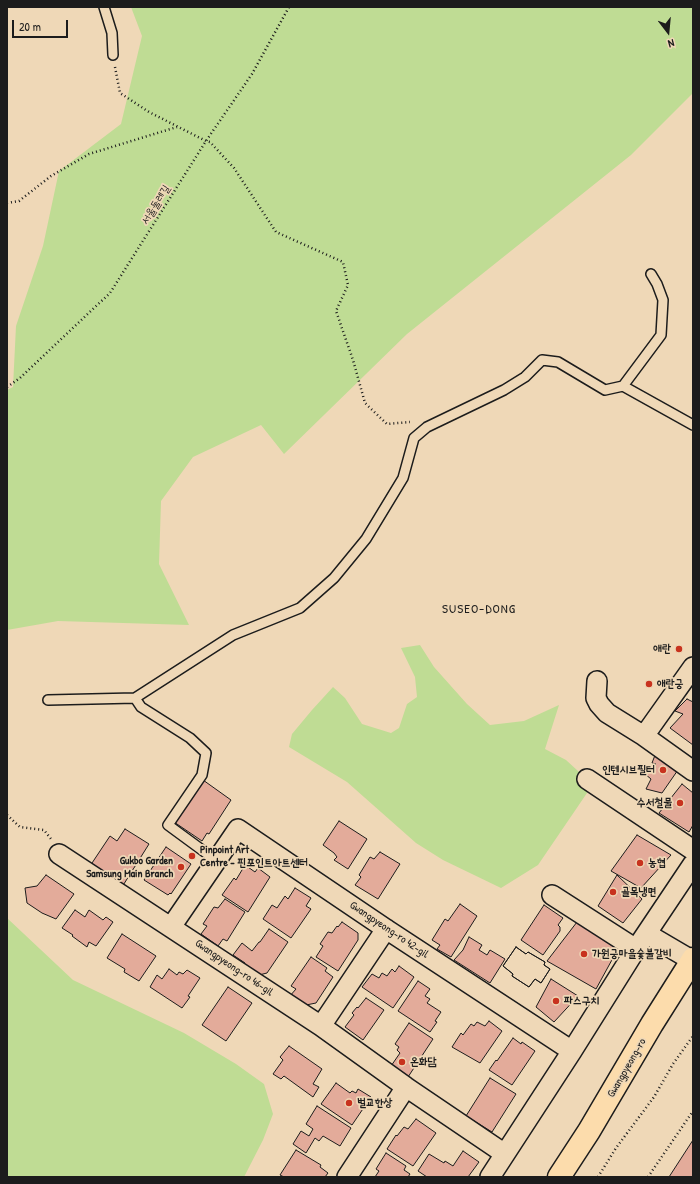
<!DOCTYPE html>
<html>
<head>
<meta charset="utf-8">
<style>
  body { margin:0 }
  #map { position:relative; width:700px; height:1184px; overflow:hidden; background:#efd8b7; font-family:"Patrick Hand",sans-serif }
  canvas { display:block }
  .frame { position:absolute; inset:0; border:8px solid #1c1c1c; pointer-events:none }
  .north { position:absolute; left:648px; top:12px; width:40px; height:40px; -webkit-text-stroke:3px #efd8b7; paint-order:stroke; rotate:164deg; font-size:11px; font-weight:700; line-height:16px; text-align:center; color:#1c1c1c }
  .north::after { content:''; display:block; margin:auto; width:14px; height:18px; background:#1c1c1c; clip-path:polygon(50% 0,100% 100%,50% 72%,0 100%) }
  .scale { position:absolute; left:12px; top:20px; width:56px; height:18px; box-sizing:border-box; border:2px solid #1c1c1c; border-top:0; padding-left:5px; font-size:12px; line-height:14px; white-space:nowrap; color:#1c1c1c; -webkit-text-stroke:3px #efd8b7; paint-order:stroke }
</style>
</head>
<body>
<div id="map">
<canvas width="700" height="1184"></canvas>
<div class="frame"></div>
<div class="north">N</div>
<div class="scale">20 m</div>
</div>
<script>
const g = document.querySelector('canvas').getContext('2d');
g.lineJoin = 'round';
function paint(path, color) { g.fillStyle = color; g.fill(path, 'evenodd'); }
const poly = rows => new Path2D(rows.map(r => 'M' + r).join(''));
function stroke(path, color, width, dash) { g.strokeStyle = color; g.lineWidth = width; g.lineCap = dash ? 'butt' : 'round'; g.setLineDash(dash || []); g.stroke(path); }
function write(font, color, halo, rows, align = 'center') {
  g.font = font + ' "Patrick Hand","Poor Story",sans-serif'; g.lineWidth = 3.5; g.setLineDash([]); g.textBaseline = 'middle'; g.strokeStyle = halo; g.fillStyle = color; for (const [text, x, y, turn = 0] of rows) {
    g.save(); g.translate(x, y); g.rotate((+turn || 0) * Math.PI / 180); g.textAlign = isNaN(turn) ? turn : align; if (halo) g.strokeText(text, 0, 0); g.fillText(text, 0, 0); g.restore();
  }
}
paint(poly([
  [131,7,693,7,693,93,631,155,407,334,284,454,261,425,193,457,161,501,159,564,189,625,58,621,7,630,7,390,13,387,16,326,43,246,59,171,121,124,142,36],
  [420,645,434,667,467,704,490,725,524,721,559,705,545,749,566,760,590,782,587,793,538,865,501,888,443,860,416,843,347,782,289,747,292,734,312,710,333,687,345,698,362,724,391,733,399,728,407,704,417,697,415,677,401,648],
  [7,918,73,980,184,1033,236,1064,264,1084,273,1114,263,1140,244,1177,7,1177]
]), '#bfdc94');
const building = poly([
  [687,699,693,702,693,745,670,728,683,714,675,711,687,699],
  [657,750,680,767,662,793,646,789,651,779,645,774,656,764,652,763,657,750],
  [203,780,231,800,209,834,207,833,202,841,174,822,203,780],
  [682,784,693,793,693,825,689,832,659,813,682,784],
  [339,821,367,839,348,869,334,860,337,857,334,853,323,845,339,821],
  [125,829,149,844,122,887,90,866,110,836,117,841,125,829],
  [637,835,671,855,641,888,611,871,637,835],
  [166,847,191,864,171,894,170,893,168,895,144,880,166,847],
  [380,852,400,864,378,899,355,885,361,877,359,875,370,857,374,859,380,852],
  [245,865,255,872,258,868,270,877,248,912,222,895,234,878,236,880,245,865],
  [46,875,74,894,56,919,42,913,27,903,25,888,37,886,46,875],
  [617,875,642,899,623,923,598,906,617,875],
  [295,888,311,898,306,906,311,909,291,938,263,919,272,905,277,908,285,896,288,899,295,888],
  [225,899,245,912,227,941,223,939,218,946,201,934,207,926,203,924,214,907,218,908,225,899],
  [460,904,477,916,451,957,437,949,440,945,432,940,445,919,448,921,460,904],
  [544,905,563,918,558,925,560,927,560,931,543,955,521,940,544,905],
  [75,910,85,917,89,910,103,920,106,917,113,922,96,946,89,942,87,947,72,936,73,935,62,928,75,910],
  [342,922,358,933,358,940,338,971,316,957,323,946,320,944,328,932,332,933,337,926,338,927,342,922],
  [577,922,619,947,596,989,547,961,577,922],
  [269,929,288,942,267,973,259,975,243,965,245,963,233,955,242,943,252,951,259,942,260,942,269,929],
  [122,934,156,956,139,981,124,972,125,969,107,958,122,934],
  [469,937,482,945,479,950,487,955,490,950,505,959,490,983,454,960,463,950,469,937],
  [516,947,526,954,528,952,545,962,544,965,550,969,541,983,535,979,529,987,512,976,513,974,503,966,516,947],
  [516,947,526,954,528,952,545,962,544,965,550,969,541,983,535,979,529,987,512,976,513,974,503,966,516,947],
  [311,957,327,968,325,971,333,977,316,1003,306,1005,289,997,296,989,291,986,311,957],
  [399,966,414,977,393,1008,362,987,372,974,379,978,382,973,387,976,392,969,395,972,399,966],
  [169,969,177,975,179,972,183,974,187,970,200,978,188,996,190,997,182,1008,150,987,157,975,162,979,169,969],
  [551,979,578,996,554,1022,536,1007,551,979],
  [418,981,430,989,425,996,430,999,427,1003,441,1012,435,1021,437,1022,430,1032,398,1011,418,981],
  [228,987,252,1003,226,1041,202,1025,228,987],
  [366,998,384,1010,363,1040,345,1027,354,1015,352,1013,357,1007,358,1008,366,998],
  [489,1021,502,1031,480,1063,452,1047,461,1033,463,1035,471,1024,474,1026,477,1022,485,1026,489,1021],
  [409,1023,433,1039,408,1077,391,1066,400,1053,397,1050,399,1047,395,1044,409,1023],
  [513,1038,521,1044,522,1042,535,1051,512,1085,489,1070,496,1060,497,1061,513,1038],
  [289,1046,322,1069,313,1084,319,1087,313,1097,284,1076,281,1079,273,1074,283,1060,280,1057,289,1046],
  [490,1078,516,1094,492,1132,466,1116,490,1078],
  [336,1083,350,1093,352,1091,356,1093,358,1089,371,1097,352,1125,321,1104,336,1083],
  [317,1106,351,1128,340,1146,323,1136,319,1141,315,1138,306,1153,293,1144,301,1131,309,1136,313,1129,306,1124,317,1106],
  [416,1119,436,1133,413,1166,387,1149,396,1135,397,1136,404,1127,408,1129,416,1119],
  [693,1140,693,1177,669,1177,693,1140],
  [296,1150,321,1165,320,1167,328,1173,325,1177,284,1177,280,1175,296,1150],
  [463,1151,479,1162,468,1177,427,1177,418,1171,429,1154,444,1163,445,1161,453,1166,463,1151],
  [386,1153,406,1166,404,1170,410,1174,408,1177,375,1177,379,1171,376,1169,386,1153]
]);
paint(building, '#e3ab9a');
stroke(building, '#1c1c1c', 1);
const service = poly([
  [104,7,112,33,113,55],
  [623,386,661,335,663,300,657,284,651,274],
  [135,698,141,707,190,738,206,753,202,775,168,825,217,861],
  [48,700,135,698,233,635,300,608,334,578,366,539,403,478,414,438,427,427,504,390,525,377,542,360,558,362,605,390,623,386,693,425]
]);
const minor = poly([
  [597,681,596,698,599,704,607,713,644,736,693,771],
  [644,736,693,667],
  [587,779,693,850],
  [59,854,321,1026,406,1087,505,1154],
  [552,895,636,949],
  [171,927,238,829,386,929,572,1051],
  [647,934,693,961],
  [321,1026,386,929],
  [347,1177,406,1087],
  [490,1177,572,1051,636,949,693,864]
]);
const primary = poly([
  [559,1177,589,1131,652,1024,693,959]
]);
stroke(service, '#1c1c1c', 12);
stroke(minor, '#1c1c1c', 22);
stroke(primary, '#1c1c1c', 25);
stroke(poly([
  [115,67,120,93,149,112,206,141,210,142,234,168,276,232,343,262,348,285,336,311,353,360,365,403,387,424,410,422],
  [7,203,19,201,51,176,89,154,177,127],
  [7,387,20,378,110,293,206,141,252,74,289,7],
  [7,815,20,827,44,830,51,839],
  [598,1177,616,1148,654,1097,673,1064,693,1036],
  [648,1177,693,1111]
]), '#1c1c1c', 2.5, [1, 3]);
stroke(service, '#efd8b7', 9);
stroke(minor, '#efd8b7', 19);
stroke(primary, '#fcdcac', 22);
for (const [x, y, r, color] of [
  [679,649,4,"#c8321e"],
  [649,684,4,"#c8321e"],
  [663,770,4,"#c8321e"],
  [680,803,4,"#c8321e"],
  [192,856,4,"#c8321e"],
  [640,863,4,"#c8321e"],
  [181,867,4,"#c8321e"],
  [613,892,4,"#c8321e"],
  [584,954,4,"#c8321e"],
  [556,1001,4,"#c8321e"],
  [402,1062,4,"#c8321e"],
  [349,1103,4,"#c8321e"]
]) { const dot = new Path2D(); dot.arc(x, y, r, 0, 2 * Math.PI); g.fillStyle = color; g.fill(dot); stroke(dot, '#efd8b7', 1.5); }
write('11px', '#1c1c1c', '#efd8b7', [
  ["서울둘레길",156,205,-58],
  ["Gwangpyeong-ro 42-gil",389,930,34],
  ["Gwangpyeong-ro 46-gil",234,968,34],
  ["Gwangpyeong-ro",627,1068,-60]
]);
write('bold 11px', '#1c1c1c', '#efd8b7', [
  ["애란",671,649,"right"],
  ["애란궁",657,684],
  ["인텐시브필터",655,770,"right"],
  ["수서철물",672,803,"right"],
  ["Pinpoint Art",200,850],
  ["Centre - 핀포인트아트센터",200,863],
  ["Gukbo Garden",173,861,"right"],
  ["Samsung Main Branch",173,874,"right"],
  ["농협",648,863],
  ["골목냉면",621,892],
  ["가원궁마을숯불갈비",592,954],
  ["파스구치",564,1001],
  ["온화담",410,1062],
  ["벌교한상",357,1103]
], 'left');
g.letterSpacing = '1px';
write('13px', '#1c1c1c', '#efd8b7', [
  ["SUSEO-DONG",479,610]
]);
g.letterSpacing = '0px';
</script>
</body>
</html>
